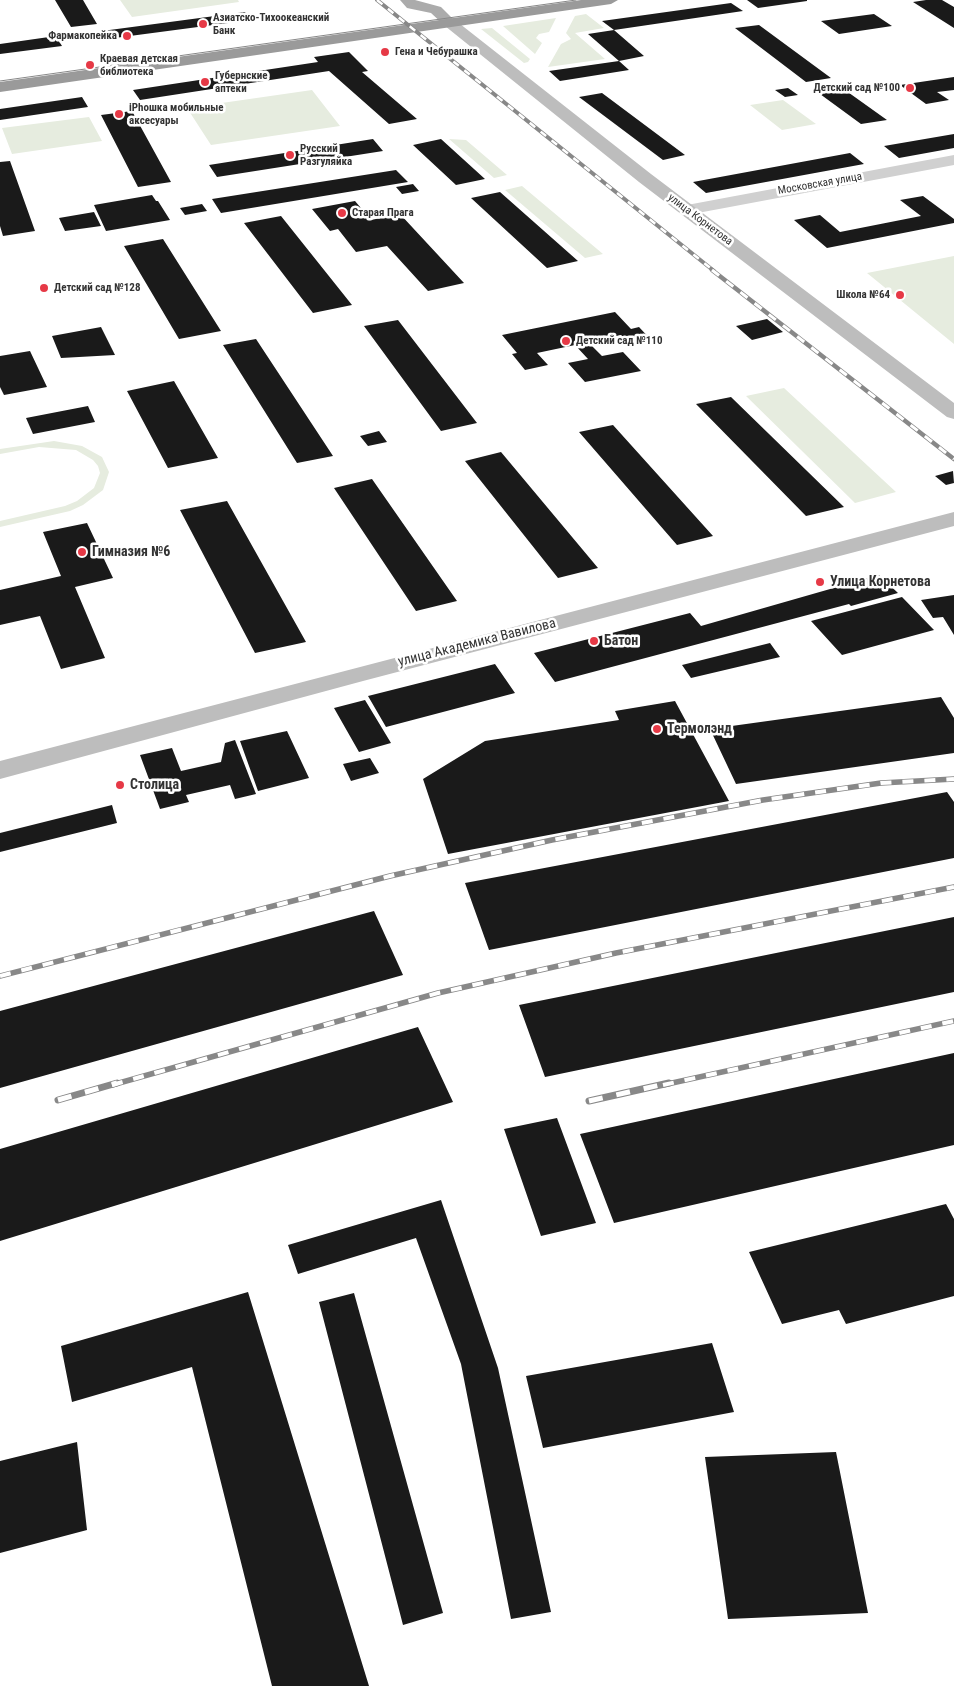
<!DOCTYPE html>
<html>
<head>
<meta charset="utf-8">
<style>
  body { margin:0 }
  canvas { display:block; background:#fff }
</style>
</head>
<body>
<canvas width="954" height="1686"></canvas>
<script>
const g = document.querySelector('canvas').getContext('2d');
g.lineJoin = 'round';
function paint(path, color) { g.fillStyle = color; g.fill(path, 'evenodd'); }
const poly = rows => new Path2D(rows.map(r => 'M' + r).join(''));
function stroke(path, color, width, dash) { g.strokeStyle = color; g.lineWidth = width; g.lineCap = dash ? 'butt' : 'round'; g.setLineDash(dash || []); g.stroke(path); }
function write(font, color, halo, rows, align = 'center') {
  g.font = font + ' "Roboto Condensed",sans-serif'; g.lineWidth = 5; g.setLineDash([]); g.textBaseline = 'middle'; g.strokeStyle = halo; g.fillStyle = color; for (const [text, x, y, turn = 0] of rows) {
    g.save(); g.translate(x, y); g.rotate((+turn || 0) * Math.PI / 180); g.textAlign = isNaN(turn) ? turn : align; if (halo) g.strokeText(text, 0, 0); g.fillText(text, 0, 0); g.restore();
  }
}
paint(poly([
  [120,0,238,0,239,2,132,17],
  [586,14,604,28,575,33,605,59,548,67,561,44,571,39,566,33,575,16],
  [556,18,549,32,539,34,536,38,542,43,535,54,503,26],
  [492,28,530,59,528,62,524,63,481,29],
  [312,90,340,126,211,145,187,108],
  [783,100,816,124,782,130,750,105],
  [89,117,102,141,12,154,2,128],
  [449,139,466,140,507,175,494,178],
  [522,186,603,254,585,258,505,190],
  [954,256,954,344,867,273],
  [784,388,896,492,855,503,746,396],
  [54,441,82,446,102,457,109,472,103,490,83,505,70,511,0,527,0,521,65,506,77,501,94,488,100,473,98,466,93,460,76,450,39,447,0,454,0,449]
]), '#e6ecdf');
paint(poly([
  [55,0,83,0,97,24,71,27],
  [747,0,807,0,807,1,758,8],
  [926,0,942,0,954,7,954,28,913,2],
  [731,3,743,11,614,30,602,21],
  [245,12,251,20,107,39,102,31],
  [874,14,892,26,839,34,821,21],
  [759,25,831,78,806,82,735,28],
  [614,30,644,56,619,61,588,34],
  [56,36,62,46,0,54,0,44],
  [349,52,368,71,362,72,417,119,389,124,329,71,140,100,133,90,318,62,314,57],
  [619,61,629,70,560,81,549,71],
  [954,77,954,90,937,92,949,100,926,104,900,85],
  [788,88,798,95,785,97,775,90],
  [845,90,887,120,861,124,820,94],
  [602,93,685,155,663,160,579,97],
  [82,97,88,107,0,120,0,109],
  [132,111,171,182,138,187,101,115],
  [954,134,954,148,899,158,884,146],
  [373,139,383,151,217,177,209,165],
  [441,139,485,179,456,185,413,145],
  [850,153,864,164,706,193,693,182],
  [10,161,35,231,3,236,0,226,0,162],
  [396,170,408,182,221,213,212,199],
  [413,184,419,191,402,194,396,187],
  [500,192,578,261,547,268,471,198],
  [152,195,156,201,158,201,170,220,106,231,94,205],
  [923,196,954,219,954,223,827,248,794,220,820,215,840,232,921,216,900,200],
  [355,201,371,220,400,214,464,283,428,291,387,246,356,252,338,229,330,231,312,209],
  [202,204,207,211,185,215,180,208],
  [94,212,101,226,65,231,59,218],
  [281,216,352,305,313,313,244,223],
  [163,239,221,331,179,339,124,246],
  [615,312,631,329,639,327,653,342,632,346,621,335,588,342,602,356,623,352,641,371,585,382,568,363,588,359,575,345,537,353,548,365,525,370,512,354,517,353,502,335],
  [767,319,783,332,752,340,736,326],
  [398,320,477,423,441,431,364,326],
  [101,327,115,355,61,358,52,336],
  [256,339,333,456,297,463,223,345],
  [30,351,47,387,4,395,0,387,0,356],
  [174,381,218,458,168,468,127,391],
  [731,397,844,507,806,516,696,404],
  [88,406,95,422,33,434,26,418],
  [613,425,713,536,677,545,579,432],
  [379,431,387,442,368,446,360,436],
  [501,452,598,568,558,578,465,461],
  [953,471,954,483,946,485,935,476],
  [372,479,457,601,416,611,334,488],
  [227,501,306,642,255,653,180,510],
  [87,523,113,578,75,587,105,658,61,669,40,616,0,625,0,590,61,576,43,532],
  [879,575,898,593,851,606,849,604,555,682,534,653,690,613,701,626],
  [954,595,954,635,943,617,933,618,921,600],
  [902,597,934,630,842,655,811,621],
  [770,643,780,657,691,678,682,665],
  [495,664,515,693,386,727,368,696],
  [941,697,954,718,954,753,736,784,710,729],
  [365,700,391,743,359,752,334,708],
  [675,701,729,801,448,854,423,779,485,741,619,720,615,711],
  [287,731,309,778,258,791,240,741],
  [235,740,256,794,235,799,230,785,186,795,189,802,160,809,140,755,172,748,181,771,221,762,225,743],
  [370,758,379,773,351,781,343,764],
  [947,792,954,802,954,858,489,950,465,883],
  [112,805,117,823,0,852,0,833],
  [374,911,403,975,0,1088,0,1011],
  [954,917,954,992,545,1077,519,1005],
  [418,1027,453,1102,0,1241,0,1149],
  [954,1053,954,1145,614,1223,580,1134],
  [557,1118,596,1223,541,1236,504,1129],
  [441,1200,498,1368,551,1612,511,1619,461,1364,416,1238,298,1274,288,1245],
  [946,1204,954,1219,954,1296,846,1324,839,1310,782,1324,749,1252],
  [248,1292,369,1686,272,1686,192,1367,72,1402,61,1346],
  [354,1293,443,1613,403,1625,319,1302],
  [712,1343,734,1412,543,1448,526,1376],
  [77,1442,87,1530,0,1553,0,1461],
  [836,1452,868,1613,728,1619,705,1457]
]), '#1a1a1a');
paint(poly([
  [954,155,954,165,687,215,681,214,678,210,681,206,687,205,954,155]
]), '#d0d0d0');
paint(poly([
  [450,19,455,20,651,174,954,403,954,419,947,417,639,182,445,26,443,23,450,19],
  [954,512,954,526,363,681,0,779,0,761,954,512]
]), '#bdbdbd');
paint(poly([
  [400,0,415,0,441,7,457,23,450,27,445,26,431,13,407,8,400,0]
]), '#ababab');
paint(poly([
  [581,0,618,0,611,4,0,92,0,82,581,0]
]), '#9a9a9a');
stroke(poly([
  [0,81,576,0]
]), '#888', 1);
const railFar3 = poly([
  [377,0,714,271]
]);
const railFar2 = poly([
  [712,270,954,459]
]);
const railFar1 = poly([
  [0,976,390,876,552,840,763,800,881,783,954,779],
  [112,1085,438,993,616,953,954,887],
  [663,1085,954,1021]
]);
const rail = poly([
  [58,1100,117,1083],
  [589,1101,669,1083]
]);
stroke(railFar3, '#888', 4);
stroke(railFar2, '#888', 4.5);
stroke(railFar1, '#888', 5.5);
stroke(rail, '#888', 7);
stroke(railFar3, '#fff', 2.5, [7]);
stroke(railFar2, '#fff', 3, [9]);
stroke(railFar1, '#fff', 4, [11]);
stroke(rail, '#fff', 5, [14]);
for (const [x, y, r, color] of [
  [203,24,5,"#e63946"],
  [127,36,5,"#e63946"],
  [385,52,5,"#e63946"],
  [90,65,5,"#e63946"],
  [205,82,5,"#e63946"],
  [910,88,5,"#e63946"],
  [119,114,5,"#e63946"],
  [290,155,5,"#e63946"],
  [342,213,5,"#e63946"],
  [44,288,5,"#e63946"],
  [900,295,5,"#e63946"],
  [566,341,5,"#e63946"],
  [82,552,5,"#e63946"],
  [820,582,5,"#e63946"],
  [594,641,5,"#e63946"],
  [657,729,5,"#e63946"],
  [120,785,5,"#e63946"]
]) { const dot = new Path2D(); dot.arc(x, y, r, 0, 2 * Math.PI); g.fillStyle = color; g.fill(dot); stroke(dot, '#fff', 2); }
write('bold 11px', '#333', '#fff', [
  ["Азиатско-Тихоокеанский",213,18],
  ["Банк",213,31],
  ["Фармакопейка",117,36,"right"],
  ["Гена и Чебурашка",395,52],
  ["Краевая детская",100,59],
  ["библиотека",100,72],
  ["Губернские",215,76],
  ["аптеки",215,89],
  ["Детский сад №100",900,88,"right"],
  ["iPhoшка мобильные",129,108],
  ["аксесуары",129,121],
  ["Русский",300,149],
  ["Разгуляйка",300,162],
  ["Старая Прага",352,213],
  ["Детский сад №128",54,288],
  ["Школа №64",890,295,"right"],
  ["Детский сад №110",576,341]
], 'left');
write('11px', '#333', '#fff', [
  ["Московская улица",820,184,-10],
  ["улица Корнетова",700,220,37]
]);
write('bold 14px', '#333', '#fff', [
  ["Гимназия №6",92,552],
  ["Улица Корнетова",830,582],
  ["Батон",604,641],
  ["Термолэнд",667,729],
  ["Столица",130,785]
], 'left');
write('14px', '#333', '#fff', [
  ["улица Академика Вавилова",477,643,-14]
]);
</script>
</body>
</html>
